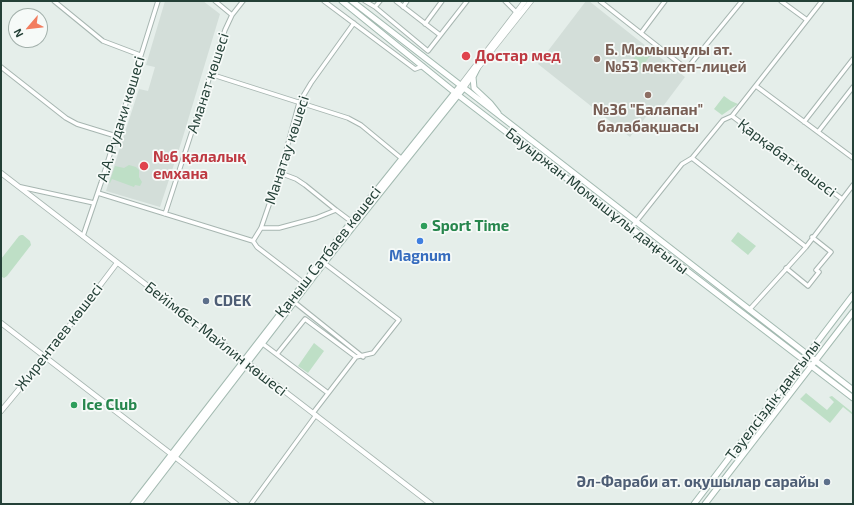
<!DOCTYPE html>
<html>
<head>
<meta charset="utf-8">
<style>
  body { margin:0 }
  #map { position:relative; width:854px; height:505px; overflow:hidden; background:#e5eeea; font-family:"Exo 2",sans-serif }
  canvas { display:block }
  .frame { position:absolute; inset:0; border:2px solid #244037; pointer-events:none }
  .north { position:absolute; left:8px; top:8px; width:40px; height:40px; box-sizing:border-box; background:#f6faf8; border:1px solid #a2b0ab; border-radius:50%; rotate:242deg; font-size:11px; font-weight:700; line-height:16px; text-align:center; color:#244037 }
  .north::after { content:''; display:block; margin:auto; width:14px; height:18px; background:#f27d5f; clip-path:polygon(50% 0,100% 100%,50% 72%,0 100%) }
</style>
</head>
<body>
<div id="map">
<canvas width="854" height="505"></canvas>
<div class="frame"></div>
<div class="north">N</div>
</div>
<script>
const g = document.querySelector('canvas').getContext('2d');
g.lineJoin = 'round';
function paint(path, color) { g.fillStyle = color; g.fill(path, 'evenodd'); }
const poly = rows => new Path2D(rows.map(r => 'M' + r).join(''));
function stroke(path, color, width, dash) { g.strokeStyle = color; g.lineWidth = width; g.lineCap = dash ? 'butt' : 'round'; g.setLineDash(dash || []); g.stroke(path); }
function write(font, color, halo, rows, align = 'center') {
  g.font = font + ' "Exo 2",sans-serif'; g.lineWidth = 3.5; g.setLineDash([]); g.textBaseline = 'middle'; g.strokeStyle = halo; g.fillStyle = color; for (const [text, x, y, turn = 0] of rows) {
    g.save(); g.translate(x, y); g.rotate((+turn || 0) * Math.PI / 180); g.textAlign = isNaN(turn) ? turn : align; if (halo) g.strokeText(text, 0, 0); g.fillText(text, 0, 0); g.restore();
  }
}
paint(poly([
  [165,1,203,1,220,14,182,140,160,207,106,191,139,89,148,91,155,67,146,65],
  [586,1,589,1,685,77,655,117,649,113,630,137,538,64]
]), '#d3ded9');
paint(poly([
  [641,49,650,56,637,73,628,66],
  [724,96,731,101,738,104,722,115,714,109],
  [129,165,136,167,139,170,139,177,142,182,140,186,135,185,134,187,112,179,110,183,109,183,115,166,124,168],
  [738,232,756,246,748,255,731,241],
  [21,235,23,235,30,241,31,245,7,276,4,278,2,277,1,259,19,236],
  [314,343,324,351,308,373,298,366],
  [806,393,827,410,834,402,829,397,832,396,853,413,853,415,843,407,830,423,800,399]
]), '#bedfc6');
const minor = poly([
  [54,1,103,41,140,55],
  [215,1,232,15],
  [324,1,415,69,423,66],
  [365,1,375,7,428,51,467,1],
  [396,1,440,35],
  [505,1,518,14],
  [600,1,684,67,689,66,742,1],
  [781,1,807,20],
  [375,7,380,1],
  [403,7,407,1],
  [425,24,442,1],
  [641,33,665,1],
  [1,67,66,118,77,124,116,136],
  [210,74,348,118,361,125,401,158],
  [756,86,853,158],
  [732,116,842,199],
  [804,122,853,59],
  [818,132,853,87],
  [692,158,806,247],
  [280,173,296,179,305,185,336,210],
  [21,187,94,203],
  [98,193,253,241,257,247,304,283],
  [165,214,225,30,232,15,243,1],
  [632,227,682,164,692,158,723,120,732,116,822,1],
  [261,228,279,228,316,218,336,210,352,222],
  [83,236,101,183,158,1],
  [253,241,261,228,280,173,299,103,311,83,354,23],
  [786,268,808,286,819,272,816,270,831,252,812,237],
  [293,301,363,357],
  [749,310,806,247,853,185],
  [263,344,328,393],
  [277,354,305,319,356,357],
  [313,413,356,357,373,353,399,320,324,263],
  [251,504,316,415]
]);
const tertiary = poly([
  [460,86,525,1],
  [463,89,477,69,531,1],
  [1,173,431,504],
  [1,323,236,504],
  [1,411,45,358,117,263]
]);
const secondary = poly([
  [342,1,458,95,853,398],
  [352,1,853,390],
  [477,69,473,77,474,88,490,103,498,113],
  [133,504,352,221,460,86],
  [139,504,324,263,463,89],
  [694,504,853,295],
  [705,504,853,312]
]);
stroke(minor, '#a7b6b1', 5.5);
stroke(tertiary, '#a7b6b1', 6);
stroke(secondary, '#a3bab1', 7);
stroke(minor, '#fff', 3.5);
stroke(tertiary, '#fff', 4.5);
stroke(secondary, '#fff', 5);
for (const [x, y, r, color] of [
  [466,56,5,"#e0444e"],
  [597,59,4,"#8d6e63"],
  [648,95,4,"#8d6e63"],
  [144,166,5,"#e0444e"],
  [424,226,4,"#2e9e5b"],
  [420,241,4,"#3f7fe0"],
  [206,301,4,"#5c6f8a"],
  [74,405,4,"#2e9e5b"],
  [827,482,4,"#5c6f8a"]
]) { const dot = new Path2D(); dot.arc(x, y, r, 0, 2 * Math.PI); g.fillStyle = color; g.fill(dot); stroke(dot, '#f6faf8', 1.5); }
write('bold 15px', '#785e54', '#f6faf8', [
  ["Б. Момышұлы ат.",605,50],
  ["№53 мектеп-лицей",605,67],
  ["№36 \"Балапан\"",648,110,"center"],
  ["балабақшасы",648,127,"center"]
], 'left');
write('bold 15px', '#be3a42', '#f6faf8', [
  ["Достар мед",475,56],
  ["№6 қалалық",153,157],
  ["емхана",153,174]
], 'left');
write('15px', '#244037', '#f6faf8', [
  ["Аманат көшесі",208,83,-72],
  ["А.А. Рудаки көшесі",121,119,-73],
  ["Манатау көшесі",287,150,-72],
  ["Қарқабат көшесі",787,158,37],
  ["Бауыржан Момышұлы даңғылы",597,201,38],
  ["Қаныш Сәтбаев көшесі",328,252,-52],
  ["Жирентаев көшесі",59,337,-52],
  ["Бейімбет Майлин көшесі",216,339,38],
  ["Тәуелсіздік даңғылы",773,400,-53]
]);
write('bold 15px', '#27864d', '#f6faf8', [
  ["Sport Time",432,226],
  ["Ice Club",82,405]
], 'left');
write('bold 15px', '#366cbe', '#f6faf8', [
  ["Magnum",420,256]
]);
write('bold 15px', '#4e5e75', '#f6faf8', [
  ["CDEK",214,301],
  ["Әл-Фараби ат. оқушылар сарайы",819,482,"right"]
], 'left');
</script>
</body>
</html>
